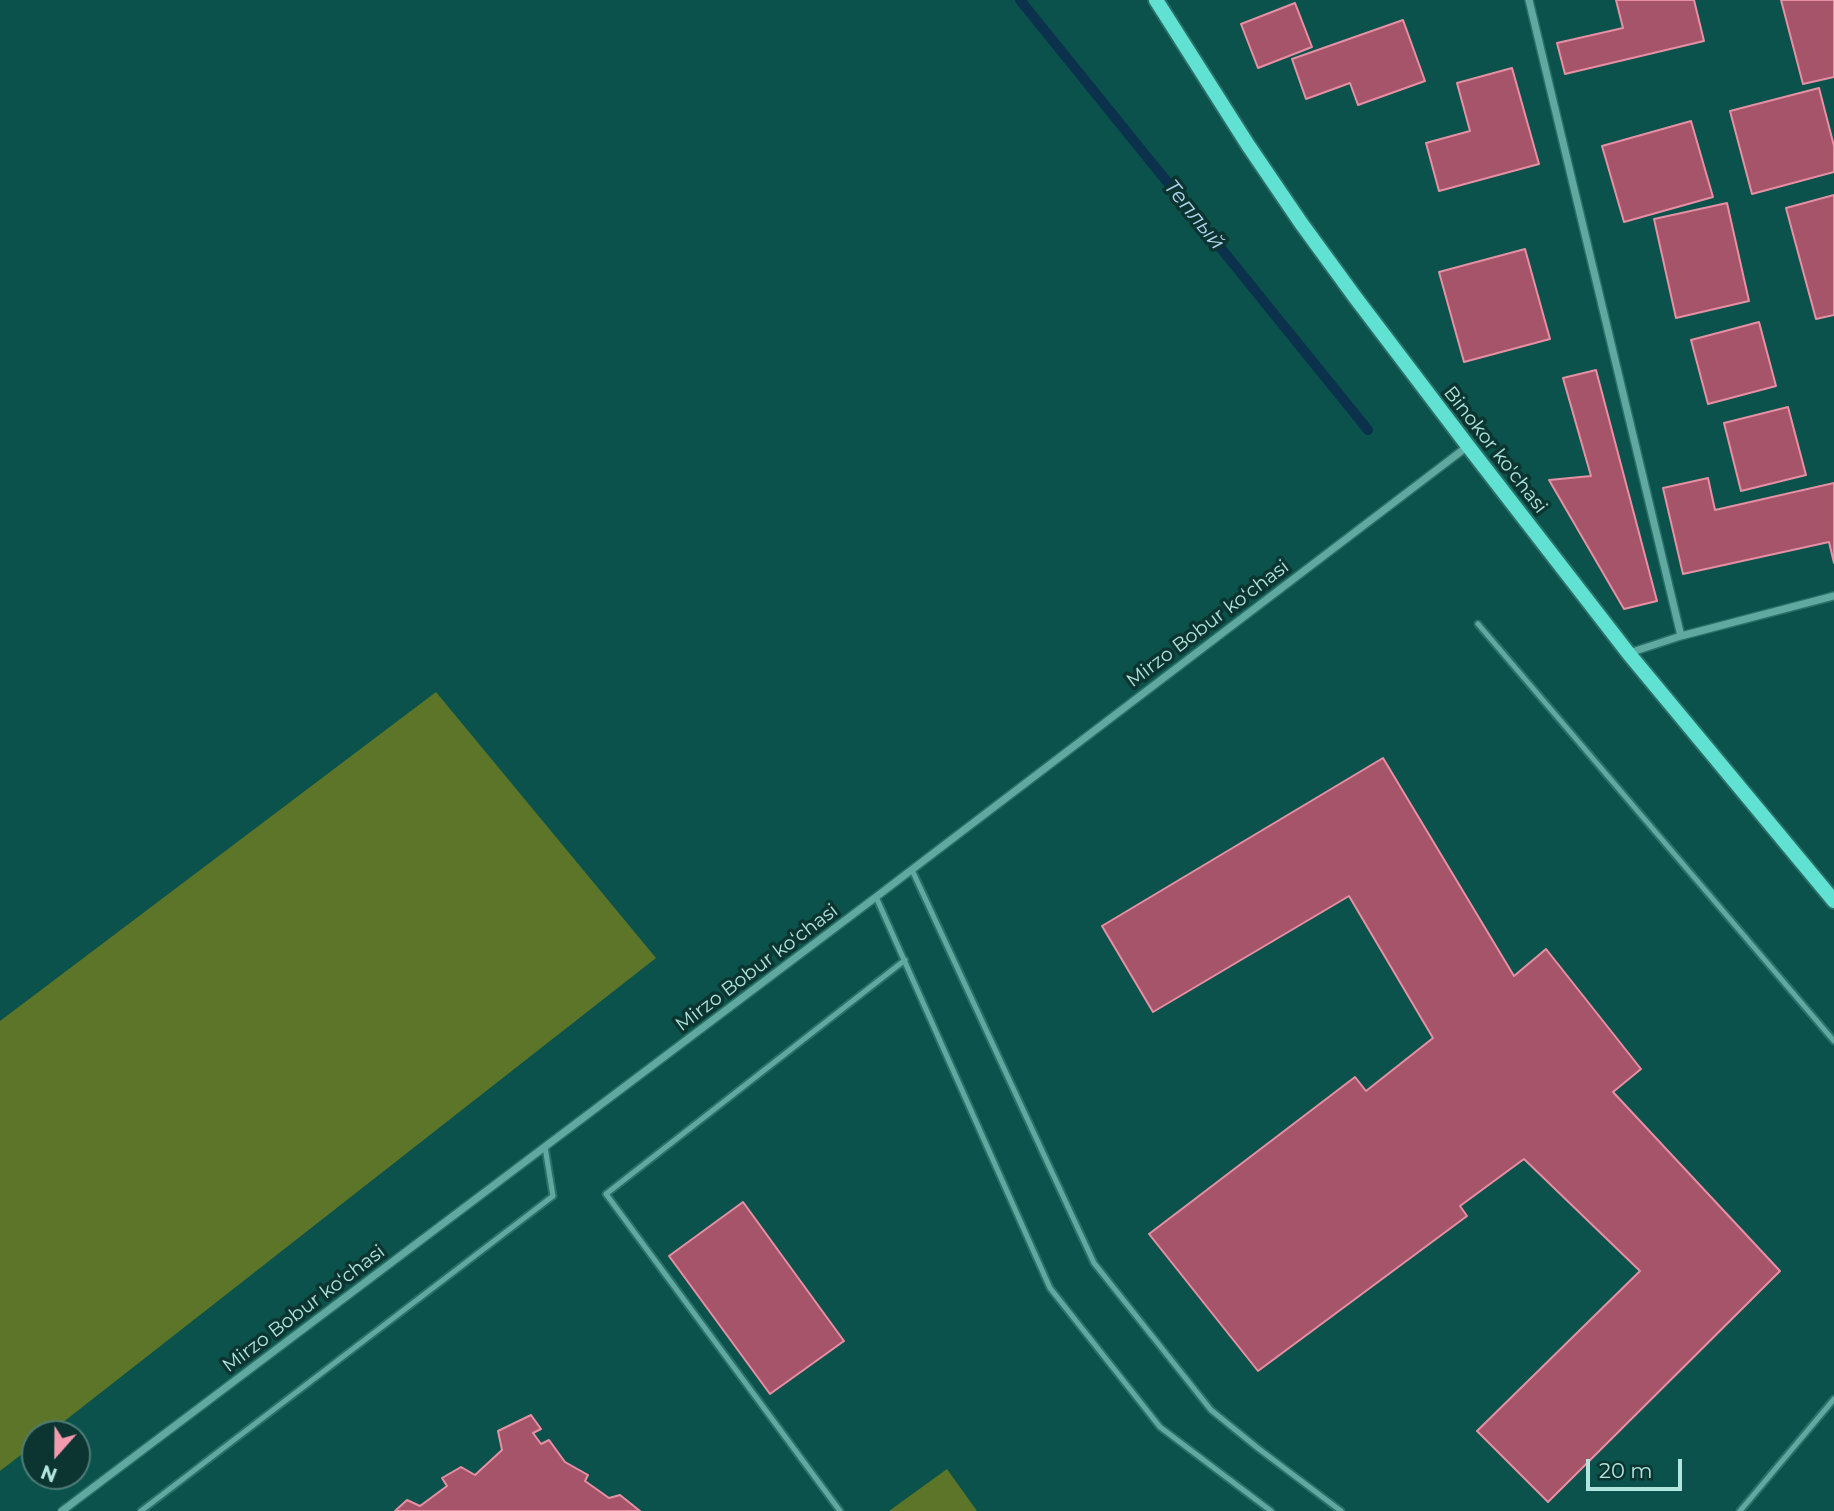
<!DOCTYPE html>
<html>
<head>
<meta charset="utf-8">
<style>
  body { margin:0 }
  #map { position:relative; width:1834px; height:1511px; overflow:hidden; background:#0a524b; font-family:Montserrat,sans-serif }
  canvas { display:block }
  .north { position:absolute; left:21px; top:1420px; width:70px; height:70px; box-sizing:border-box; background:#0c3430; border:2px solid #4e7b76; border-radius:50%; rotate:201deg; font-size:19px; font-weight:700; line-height:28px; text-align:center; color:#b1e6de }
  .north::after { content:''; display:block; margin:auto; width:24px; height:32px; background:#f29aae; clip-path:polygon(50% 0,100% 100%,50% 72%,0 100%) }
  .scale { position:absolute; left:1586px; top:1459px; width:96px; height:32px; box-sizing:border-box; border:4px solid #b1e6de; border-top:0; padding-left:9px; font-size:21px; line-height:24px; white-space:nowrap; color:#b1e6de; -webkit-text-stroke:5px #0c3430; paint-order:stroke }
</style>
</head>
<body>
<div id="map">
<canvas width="1834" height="1511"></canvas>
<div class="north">N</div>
<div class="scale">20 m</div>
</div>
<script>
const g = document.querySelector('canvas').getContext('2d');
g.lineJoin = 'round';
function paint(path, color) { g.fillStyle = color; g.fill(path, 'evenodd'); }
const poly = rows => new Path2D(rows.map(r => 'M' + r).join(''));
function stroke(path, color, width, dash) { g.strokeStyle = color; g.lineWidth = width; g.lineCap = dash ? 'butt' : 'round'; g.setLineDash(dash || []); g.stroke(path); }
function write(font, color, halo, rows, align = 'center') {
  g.font = font + ' Montserrat,sans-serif'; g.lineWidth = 7; g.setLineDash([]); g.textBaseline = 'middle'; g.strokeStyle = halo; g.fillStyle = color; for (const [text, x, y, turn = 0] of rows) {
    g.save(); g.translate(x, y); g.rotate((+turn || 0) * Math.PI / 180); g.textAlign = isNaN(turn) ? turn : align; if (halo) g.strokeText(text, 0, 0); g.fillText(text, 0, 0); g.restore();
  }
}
paint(poly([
  [436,692,656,958,48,1434,35,1434,35,1444,0,1471,0,1021],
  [947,1469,977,1511,889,1511]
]), '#5c7528');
stroke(poly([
  [1020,0,1368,430]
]), '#0c314d', 10);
const building = poly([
  [1616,0,1694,0,1704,41,1565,74,1557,43,1623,28,1616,0],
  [1781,0,1834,0,1834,77,1803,84,1781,0],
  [1295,3,1312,47,1258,68,1241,24,1295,3],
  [1403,20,1425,81,1358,105,1350,83,1306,99,1292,59,1403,20],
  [1512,68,1539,164,1439,191,1426,143,1470,131,1457,83,1512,68],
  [1819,88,1834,146,1834,172,1752,194,1730,111,1819,88],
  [1691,121,1713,197,1624,222,1602,146,1691,121],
  [1834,195,1834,315,1816,319,1786,208,1834,195],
  [1727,203,1749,301,1676,318,1654,219,1727,203],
  [1525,249,1550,339,1464,362,1439,272,1525,249],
  [1759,322,1776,386,1708,404,1691,340,1759,322],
  [1596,370,1657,601,1624,609,1549,480,1591,476,1563,378,1596,370],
  [1788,407,1806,475,1741,491,1724,423,1788,407],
  [1708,478,1715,510,1834,483,1834,563,1829,542,1683,574,1663,488,1708,478],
  [1383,758,1514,976,1546,949,1641,1069,1613,1092,1780,1271,1548,1502,1477,1431,1640,1271,1524,1159,1460,1206,1467,1216,1258,1371,1149,1234,1355,1077,1366,1091,1433,1038,1349,896,1153,1012,1102,926,1383,758],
  [743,1202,844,1341,770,1394,669,1256,743,1202],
  [531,1415,541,1429,533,1433,541,1444,549,1440,565,1462,588,1475,585,1481,609,1498,620,1495,640,1511,395,1511,407,1500,420,1506,447,1486,442,1478,461,1467,475,1475,502,1450,498,1431,531,1415]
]);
paint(building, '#a55469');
stroke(building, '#e78fa3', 2);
const service = poly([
  [1478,624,1834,1041],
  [912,870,1094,1263,1211,1410,1259,1449,1341,1511],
  [876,897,1050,1288,1160,1427,1271,1511],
  [141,1511,553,1196,545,1147],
  [840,1511,606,1194,905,960],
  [1740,1511,1834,1399]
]);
const minor = poly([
  [1529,0,1681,636],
  [1629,653,1681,636,1834,596],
  [62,1511,876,897,1468,446]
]);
const secondary = poly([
  [1156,0,1248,145,1301,223,1355,297,1468,446,1629,654,1834,901]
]);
stroke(service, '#2b7068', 9);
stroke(minor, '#2b7068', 10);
stroke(secondary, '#2b7068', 18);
stroke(service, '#5fa9a0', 5);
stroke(minor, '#5fa9a0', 7);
stroke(secondary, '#61e1d2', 14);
write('19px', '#b1e6de', '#0c3430', [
  ["Binokor ko'chasi",1495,450,52],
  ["Mirzo Bobur ko‘chasi",1208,624,-37],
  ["Mirzo Bobur ko‘chasi",757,968,-37],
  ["Mirzo Bobur ko‘chasi",304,1309,-37]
]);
write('italic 21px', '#b3d5f3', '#0c3430', [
  ["Теплый",1194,215,51]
]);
</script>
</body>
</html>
